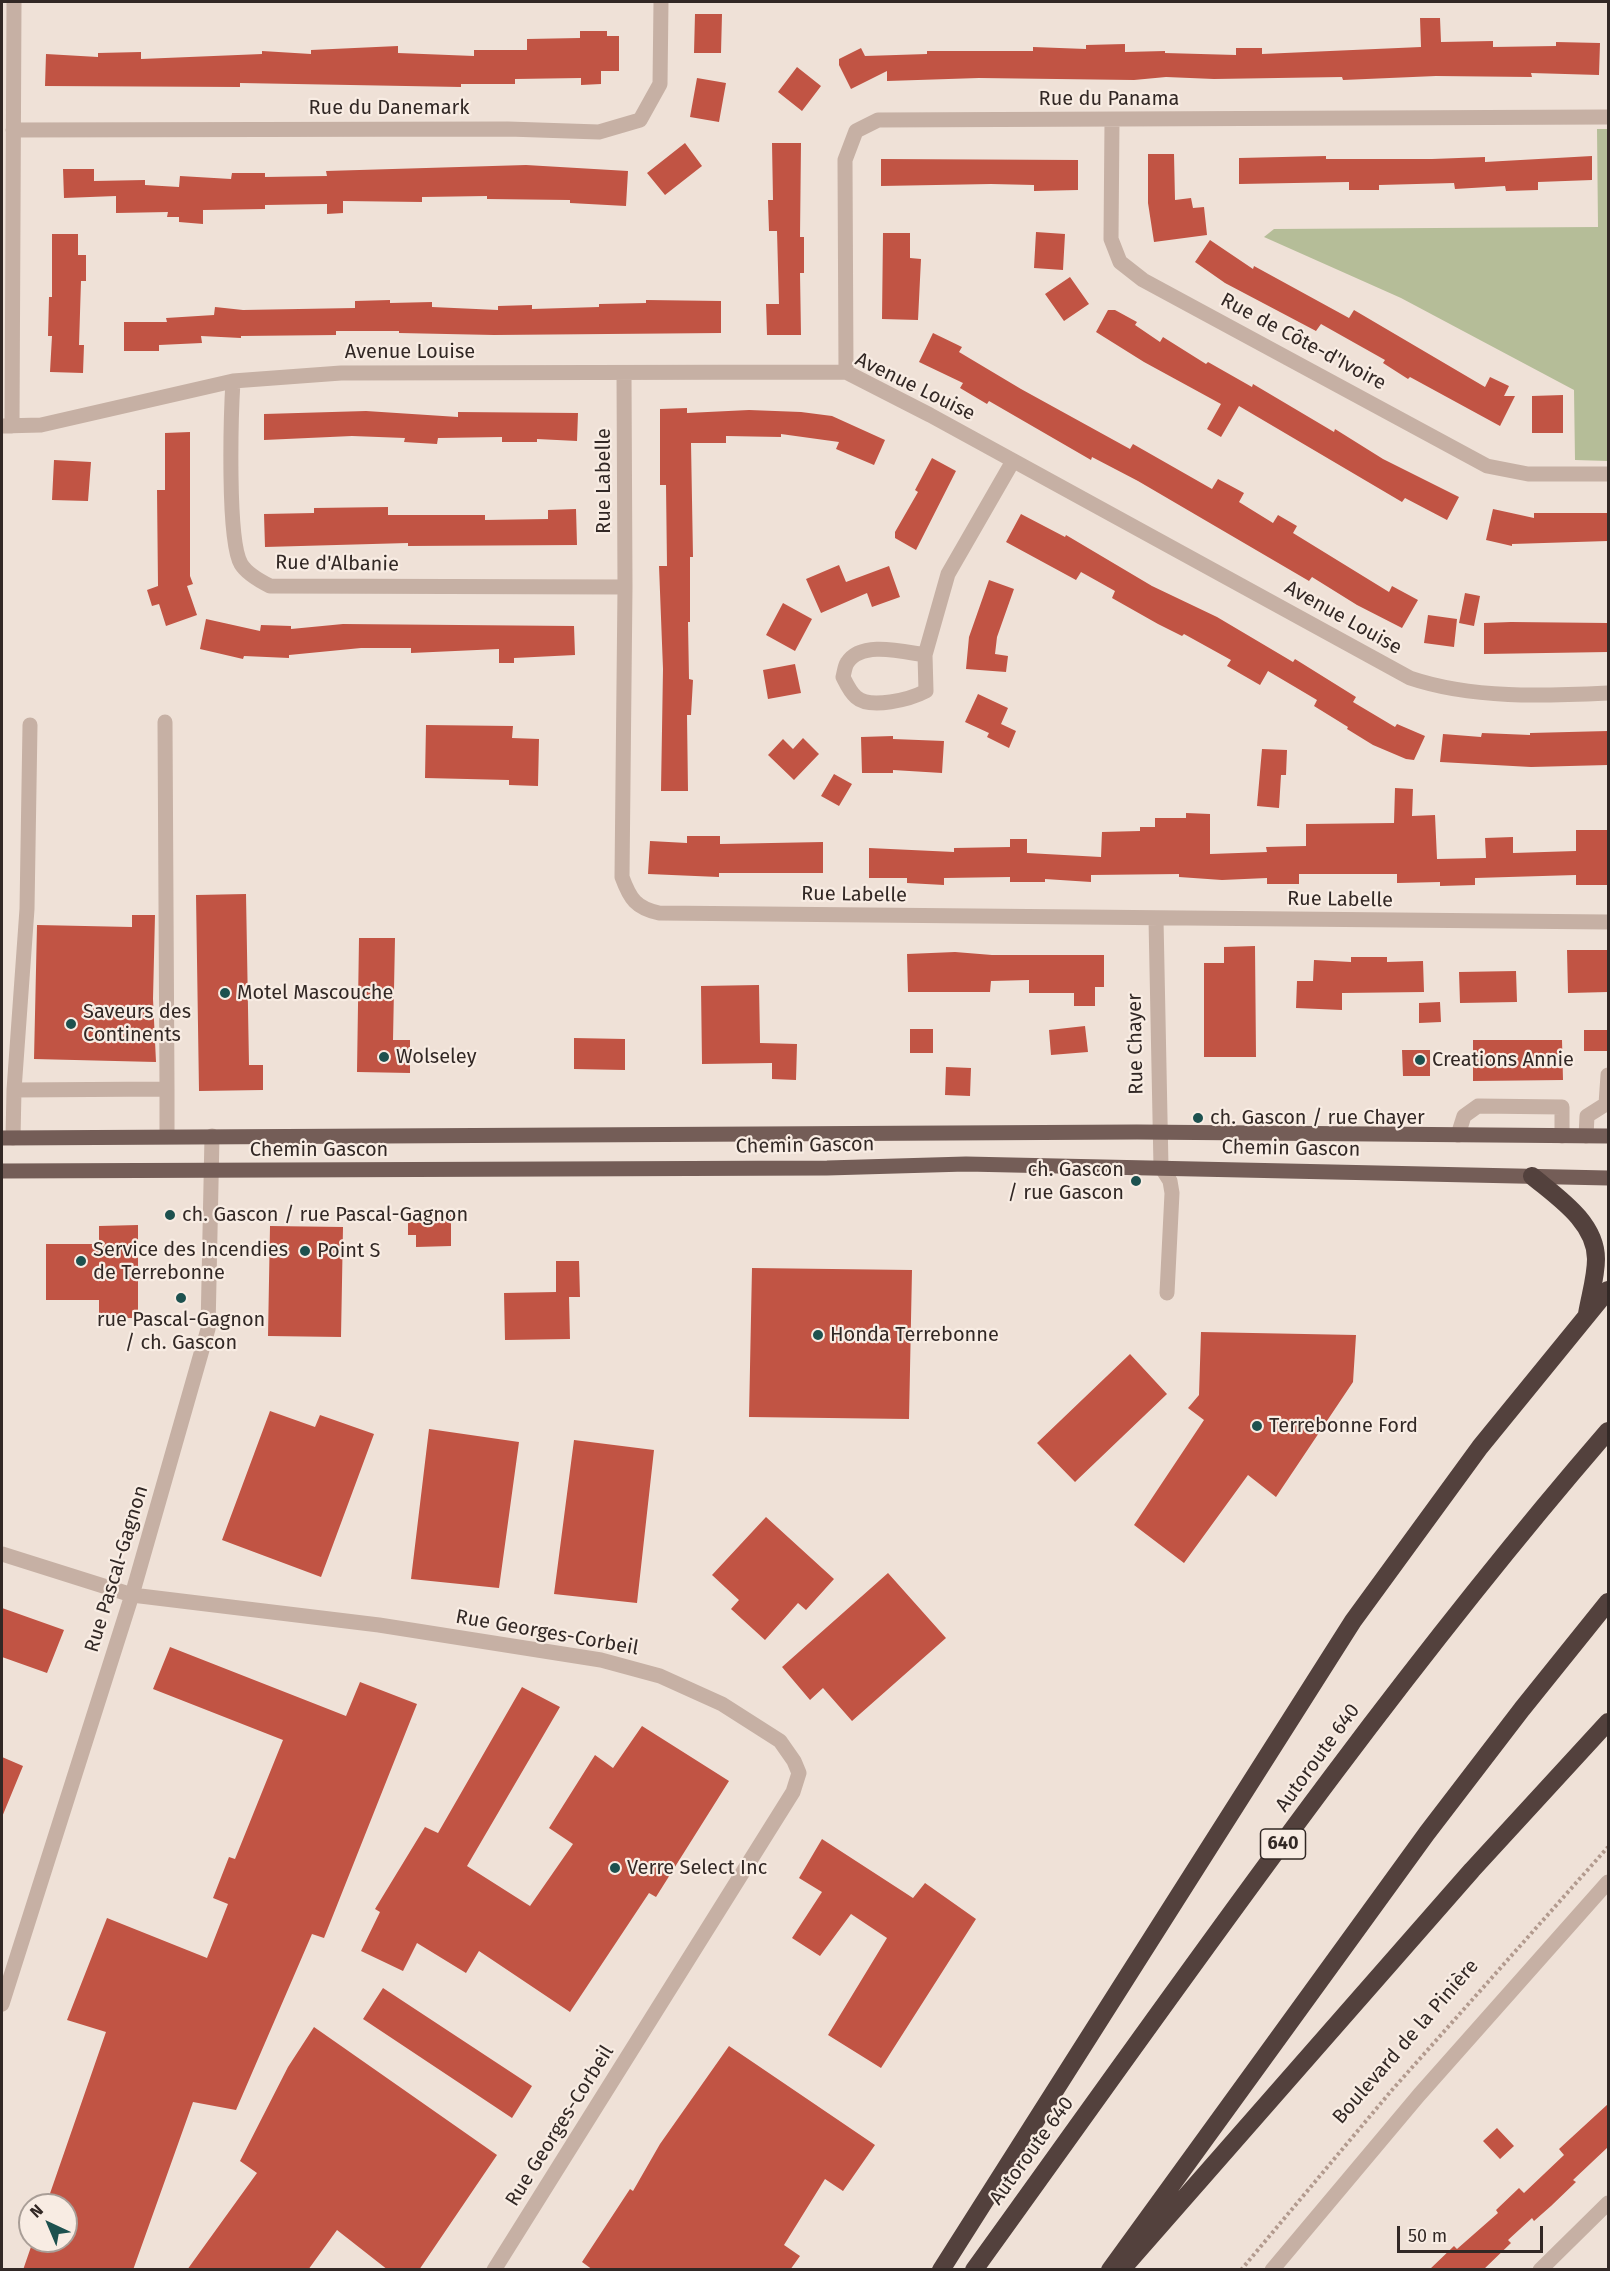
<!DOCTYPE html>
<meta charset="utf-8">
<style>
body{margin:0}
#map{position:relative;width:1610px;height:2271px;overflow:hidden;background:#efe1d7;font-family:"Fira Sans",sans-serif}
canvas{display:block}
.frame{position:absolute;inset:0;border:3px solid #322825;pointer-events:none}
.north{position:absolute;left:18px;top:2193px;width:60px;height:60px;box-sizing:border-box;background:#f8ece3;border:2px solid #a99e97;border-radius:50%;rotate:316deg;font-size:16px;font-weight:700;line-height:24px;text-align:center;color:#322825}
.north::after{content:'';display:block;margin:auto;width:21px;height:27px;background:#1d514f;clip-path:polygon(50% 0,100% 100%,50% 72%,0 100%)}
.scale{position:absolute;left:1397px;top:2226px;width:146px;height:27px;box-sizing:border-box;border:3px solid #322825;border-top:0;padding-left:8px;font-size:18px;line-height:21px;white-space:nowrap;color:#322825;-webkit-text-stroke:4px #f8ece3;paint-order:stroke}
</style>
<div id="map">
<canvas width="1610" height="2271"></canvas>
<div class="frame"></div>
<div class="north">N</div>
<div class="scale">50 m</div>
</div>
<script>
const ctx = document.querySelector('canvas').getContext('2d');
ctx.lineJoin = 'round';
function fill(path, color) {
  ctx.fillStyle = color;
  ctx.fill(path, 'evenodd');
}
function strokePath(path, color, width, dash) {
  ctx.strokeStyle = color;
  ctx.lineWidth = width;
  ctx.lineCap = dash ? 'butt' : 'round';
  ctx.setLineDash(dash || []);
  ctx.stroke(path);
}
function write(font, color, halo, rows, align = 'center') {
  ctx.font = font + ' "Fira Sans",sans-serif';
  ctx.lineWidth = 4.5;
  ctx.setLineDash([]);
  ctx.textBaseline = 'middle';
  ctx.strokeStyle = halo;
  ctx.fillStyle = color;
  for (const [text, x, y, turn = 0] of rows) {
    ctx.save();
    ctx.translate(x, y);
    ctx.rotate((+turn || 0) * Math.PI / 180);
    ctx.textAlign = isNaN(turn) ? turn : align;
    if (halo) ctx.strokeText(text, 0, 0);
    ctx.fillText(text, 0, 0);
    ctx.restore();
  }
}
const green = new Path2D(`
 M1597,129H1608V461L1575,460L1574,390L1401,298L1264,237L1274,229L1598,227Z`);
const building = new Path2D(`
 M695,14H722L721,53H694Z
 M1420,18H1440L1441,42L1493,41V47L1556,46V42L1600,43L1599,75L1531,73L1532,77L1436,76L1343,80L1342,77L1214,79L1166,77L1134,80L979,78L887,81V71L851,89L839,65V59L861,48L865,56L927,54V51H1033V47L1086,49V45L1125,44V52L1165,51V53L1236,55V48H1262V54L1421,47Z
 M580,31H607V36H619V71H601V84L581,85V78L515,79V84H461V87L240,83V87L45,86L46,54L98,57V53L141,52V59L262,54V51L311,54V50L398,46V53L474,56V50H527V39L580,38Z
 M797,67L821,86L802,111L778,92Z
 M697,78L726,83L719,122L690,117Z
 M685,143L702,166L665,195L647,173Z
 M772,143H801L800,237H804V273H800L801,335H767L766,304H779L777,231H769L768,200H773Z
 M1148,154H1174L1175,200L1191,198L1193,208L1204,207L1207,235L1154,242L1148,203Z
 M1326,156V159H1432L1485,157V162L1592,156V180L1538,182V190L1506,191L1505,186L1455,189L1454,183L1379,185V190H1349V182L1239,184V158Z
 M881,159L1078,160V190L1034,191V185L991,184L881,186Z
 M526,165L628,171L626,206L570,203V200L487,199V196L422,197V202L343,201V213L327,214V204L265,205V209L203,210V224L179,222V217H167L168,212L116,213V196L64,198L63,169H94V181L145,180V185L179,187L180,176L231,179L232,173H265V177L327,176L326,171Z
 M1036,232L1065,234L1063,270L1034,268Z
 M883,233H910V258L921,259L918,320L882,319Z
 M52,234H78V255H86V281H81L79,345H84L83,373L50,372L52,336H48L49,297H52Z
 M1210,240L1253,269L1254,266L1349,318L1354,310L1485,387L1490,377L1509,386L1504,396H1515L1500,426L1410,377L1408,379L1383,363L1385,360L1321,324L1316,331L1225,283L1195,262Z
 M1070,277L1089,304L1064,321L1045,294Z
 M390,300V303L432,302V307L498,310V306L532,305V309L599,307V304L646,303V300L721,301V333L494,335L399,333V331H336V335L241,336V338L201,336L202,343L159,345V351H124V322H167L166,318L214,315L215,307L243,310L355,308V301Z
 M1108,310H1115L1137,322L1135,325L1160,342L1163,337L1206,364L1208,362L1252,387L1253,384L1334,432L1335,429L1383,459L1459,497L1447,520L1405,498L1402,502L1239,406L1221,437L1207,429L1221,404L1144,362L1096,332Z
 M933,333L962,347L959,352L1021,389L1130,449L1133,444L1212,489L1218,479L1244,493L1239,502L1273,523L1278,515L1297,526L1293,533L1389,592L1392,586L1418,600L1402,628L1357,605L1312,577L1309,581L1138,481L1092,457L1091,460L989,401L987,404L960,388L963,383L919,362Z
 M1563,395V433H1532V396Z
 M687,408V413L749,410L801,412L832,416L885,440L874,465L836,449L839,442L781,434V437L726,436V443H691L693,557H690V622H688L689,679L693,680L691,715H687L688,791H661L663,669L659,566H667L666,485H660V409Z
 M366,411L458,417V412L578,413L577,441L537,439V442H502V437L438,438L437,444L404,442L405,438L352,436L264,440V414Z
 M190,432V576L193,584L187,586L197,615L166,626L159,604L152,606L147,590L158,586L157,490H165V433Z
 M932,458L956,471L916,550L895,538V532L918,492L915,490Z
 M54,460L91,462L88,501L52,500Z
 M388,507V515H485V520L548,519V510L576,509L577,545L408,546V543L265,547L264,514L314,513V508Z
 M1493,509L1534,518V513H1608V541L1512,544V546L1486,540Z
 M1021,514L1065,537L1066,535L1152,586L1217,617L1293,662L1295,659L1356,697L1353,702L1395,727L1397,724L1425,736L1414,760L1406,759L1373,745L1347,729L1348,727L1314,706L1317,700L1268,671L1260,685L1227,666L1231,660L1184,634L1182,636L1158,624L1112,598L1115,591L1081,572L1076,580L1006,542Z
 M839,565L846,582L889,566L900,597L872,607L867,593L821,613L806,579Z
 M989,580L1014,589L997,637L995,654L1008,656L1006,672L966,669L969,637Z
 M1465,593L1480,596L1474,626L1459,623Z
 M783,603L812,619L795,651L766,635Z
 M1428,615L1457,619L1454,647L1424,643Z
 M206,619L260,631L261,625L291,626V629L343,624L574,626L575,655L514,658V663H499V649L411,653V648H361L289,655V658L244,656L243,659L200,649Z
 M1511,622L1608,623V652L1484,654V623Z
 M795,664L801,693L768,699L763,670Z
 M978,694L1008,708L1001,724L1016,731L1009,748L987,737L989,733L965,722Z
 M426,725L513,726L512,738L539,739L538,786L509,785V780L425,778Z
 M1608,731V765L1531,767L1440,762L1443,734L1481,737L1482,733L1530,735V733Z
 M893,736V739L944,741L942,773L893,770V773H862L861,737Z
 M803,738L819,754L794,780L768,755L783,739L793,749Z
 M1262,749L1287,750L1286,775H1281L1279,808L1257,806Z
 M834,774L852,784L839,806L821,796Z
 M1395,788L1413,789L1412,816L1435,815L1437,859L1486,858L1485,838L1513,837V853L1576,851V830H1608V885H1576V875L1475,878V885L1440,886V882L1397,883V874H1299V884H1267V878L1222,880L1179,877V874L1091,875V882L1045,879V882H1010V877L944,878V885L907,883V878H869V848L954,852V848L1010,847V839H1027V853L1101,857L1102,832L1140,831V827H1155V818H1186V813L1210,814V854L1267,852L1266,847L1306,846V824L1394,823Z
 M687,836H720V844L823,842V873H719V877L648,874L650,841L687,843Z
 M246,894L249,1065H263V1090L199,1091L196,895Z
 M132,915H155L153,999L156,1062L34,1059L37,925L132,927Z
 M359,938H395L393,1040H410V1073L357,1072Z
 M1255,946L1256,1057H1204V963H1224V947Z
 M1567,950H1608V992L1568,993Z
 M955,952L992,955H1104V987H1095V1006H1074V993H1029V980L991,981L990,992H908L907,954Z
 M1351,957H1387V962L1423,961L1424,992L1342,993V1010L1296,1008L1297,981H1313L1314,960L1351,962Z
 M1516,971L1517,1002L1460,1003L1459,972Z
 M759,985L760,1043L797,1044L796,1080L772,1079V1063L702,1064L701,986Z
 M1440,1002L1441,1022L1419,1023V1003Z
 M1085,1026L1088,1052L1051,1055L1049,1030Z
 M910,1029H933V1053H910Z
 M1584,1030H1608V1051H1584Z
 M574,1038L625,1039V1070L574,1069Z
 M1473,1040H1562L1563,1080L1473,1081Z
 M1402,1050H1430V1076H1403Z
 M946,1067L971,1068L970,1096L945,1095Z
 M451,1215V1246L416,1247V1235H408V1216Z
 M138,1225V1318H99V1300H46V1244H99V1226Z
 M270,1226L343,1227L341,1337L268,1336Z
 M556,1261H579L580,1297H569L570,1339L505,1340L504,1293L556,1292Z
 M752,1268L912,1270L909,1419L749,1417Z
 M1201,1332L1356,1335L1353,1382L1276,1497L1248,1475L1184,1563L1134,1525L1204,1420L1188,1408L1199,1395Z
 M1130,1354L1167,1394L1075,1482L1037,1443Z
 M270,1411L315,1427L320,1415L374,1434L321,1577L222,1540Z
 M429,1429L519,1442L499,1588L411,1579Z
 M574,1440L654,1450L637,1603L554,1594Z
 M766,1517L834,1579L806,1610L798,1603L765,1640L731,1609L739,1600L712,1575Z
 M888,1573L946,1638L852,1721L823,1688L810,1700L782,1667Z
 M2,1608L64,1630L47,1673L2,1657Z
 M170,1647L346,1716L360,1682L417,1704L324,1938L312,1934L236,2110L193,2102L133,2270H23L33,2241H66V2205H46L106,2032L67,2020L107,1918L207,1958L228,1904L213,1898L229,1857L235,1859L283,1740L153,1689Z
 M522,1687L560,1707L467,1866L530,1906L573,1844L549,1828L595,1755L613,1768L642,1726L729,1781L656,1897L649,1893L570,2012L479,1951L466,1973L417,1943L403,1971L361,1951L380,1912L375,1909L425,1827L438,1833Z
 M2,1757L23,1766L2,1817Z
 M822,1839L913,1898L925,1883L976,1919L881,2068L828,2035L887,1938L851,1914L820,1956L792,1938L822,1892L799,1878Z
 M383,1988L532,2086L512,2118L363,2019Z
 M314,2027L497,2155L419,2270H388L337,2230L308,2270H187L257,2173L240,2161L288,2067Z
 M729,2046L875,2145L843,2191L825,2179L784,2245L800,2256L790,2270H593L582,2262L630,2189L633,2191L660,2144Z
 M1608,2104V2147L1573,2180L1576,2182L1551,2206L1534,2221L1532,2218L1508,2240L1511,2243L1483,2270H1429L1454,2246L1457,2249L1498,2213L1496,2210L1519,2188L1524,2193L1564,2155L1559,2149Z
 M1497,2128L1514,2146L1500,2159L1483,2141Z`);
const path = new Path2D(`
 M1241,2270L1392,2090L1608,1847`);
const minor = new Path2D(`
 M1112,121L1111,239L1120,262L1143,280L1487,466L1528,474H1608
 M13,130L508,129L599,132L640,120L660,84L661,2
 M846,372L845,160L856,131L878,120L1608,117
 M624,374L625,587L622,877C630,899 636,908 659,913L1608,922
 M233,381C231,414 227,540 241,564C247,574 260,581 270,586L625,587
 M2,426L41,425L233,381L341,373L846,372L930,415L1410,678C1472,699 1544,696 1608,693
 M12,426L14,2
 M925,655C904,652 861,640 847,663C845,666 844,673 843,677C846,683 850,692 856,697C870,710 911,699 926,691L925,655L948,574L1013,461
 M165,722L167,1089
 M1156,919L1161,1167L1170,1181L1172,1193L1167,1293
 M14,1090L27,909L30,725
 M1458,1135L1464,1116L1478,1106L1562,1107V1136
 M1586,1136L1587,1116L1606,1104L1608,1075
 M13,1138L14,1090L167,1089V1136
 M2,1554L132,1595L379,1625L601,1660L660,1676L722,1704L780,1741L794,1761L799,1773L793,1792L494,2270
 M2,2004L132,1595L208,1329L212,1136
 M1272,2270L1419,2095L1608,1882
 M1540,2270L1608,2203`);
const major = new Path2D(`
 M2,1138L1137,1132L1608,1136
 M2,1171L827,1168L966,1164L1608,1178`);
const highway = new Path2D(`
 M1532,1176C1557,1197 1596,1222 1596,1259C1596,1277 1590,1296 1587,1314
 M1123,2268L1472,1870L1608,1722
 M941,2270L1353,1621L1480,1447L1608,1290
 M974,2270C1179,1986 1379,1696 1608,1431
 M1110,2270L1427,1833L1522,1709L1608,1602`);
const markers = [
 [225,993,6,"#1d514f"],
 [71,1024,6,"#1d514f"],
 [384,1057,6,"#1d514f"],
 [1420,1060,6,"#1d514f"],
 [1198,1118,6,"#1d514f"],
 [1136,1181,6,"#1d514f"],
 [170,1215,6,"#1d514f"],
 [305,1251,6,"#1d514f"],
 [81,1261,6,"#1d514f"],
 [181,1298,6,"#1d514f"],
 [818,1335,6,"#1d514f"],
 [1257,1426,6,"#1d514f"],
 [615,1868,6,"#1d514f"]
];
const shields = [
 [1283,1844,45]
];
const shieldNames = [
 ["640",1283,1844]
];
const streetNames = [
 ["Rue du Panama",1109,99],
 ["Rue du Danemark",389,108],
 ["Rue de Côte-d'Ivoire",1303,342,28],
 ["Avenue Louise",410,352],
 ["Avenue Louise",915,387,26],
 ["Rue Labelle",604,481,-90],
 ["Rue d'Albanie",337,564,1],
 ["Avenue Louise",1343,618,29],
 ["Rue Labelle",854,895,1],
 ["Rue Labelle",1340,900,1],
 ["Rue Chayer",1136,1044,-91],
 ["Chemin Gascon",805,1146,-1],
 ["Chemin Gascon",1291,1149,1],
 ["Chemin Gascon",319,1150],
 ["Rue Pascal-Gagnon",117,1569,-73],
 ["Rue Georges-Corbeil",547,1633,10],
 ["Autoroute 640",1318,1758,-54],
 ["Boulevard de la Pinière",1406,2042,-49],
 ["Rue Georges-Corbeil",560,2126,-58],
 ["Autoroute 640",1032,2151,-54]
];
const poiNames = [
 ["Motel Mascouche",237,993],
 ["Saveurs des",83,1012],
 ["Continents",83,1035],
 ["Wolseley",396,1057],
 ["Creations Annie",1432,1060],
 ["ch. Gascon / rue Chayer",1210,1118],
 ["ch. Gascon",1124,1170,"right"],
 ["/ rue Gascon",1124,1193,"right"],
 ["ch. Gascon / rue Pascal-Gagnon",182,1215],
 ["Service des Incendies",93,1250],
 ["de Terrebonne",93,1273],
 ["Point S",317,1251],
 ["rue Pascal-Gagnon",181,1320,"center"],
 ["/ ch. Gascon",181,1343,"center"],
 ["Honda Terrebonne",830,1335],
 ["Terrebonne Ford",1269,1426],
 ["Verre Select Inc",627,1868]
];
fill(green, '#b5bd98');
fill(building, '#c15444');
strokePath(path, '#b29a8e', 4, [3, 3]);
strokePath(minor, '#c6b0a4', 15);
strokePath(major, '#745d57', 15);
strokePath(highway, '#53413d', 18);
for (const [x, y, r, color] of markers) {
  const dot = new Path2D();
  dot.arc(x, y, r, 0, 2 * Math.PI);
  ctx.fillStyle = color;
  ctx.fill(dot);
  strokePath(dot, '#f8ece3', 2);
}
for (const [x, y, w] of shields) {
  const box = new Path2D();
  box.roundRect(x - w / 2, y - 15, w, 30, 4.5);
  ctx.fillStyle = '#f8ece3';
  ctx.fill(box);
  strokePath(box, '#322825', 1.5);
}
write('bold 18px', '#322825', null, shieldNames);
write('20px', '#322825', '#f8ece3', streetNames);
write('20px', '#322825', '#f8ece3', poiNames, 'left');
</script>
